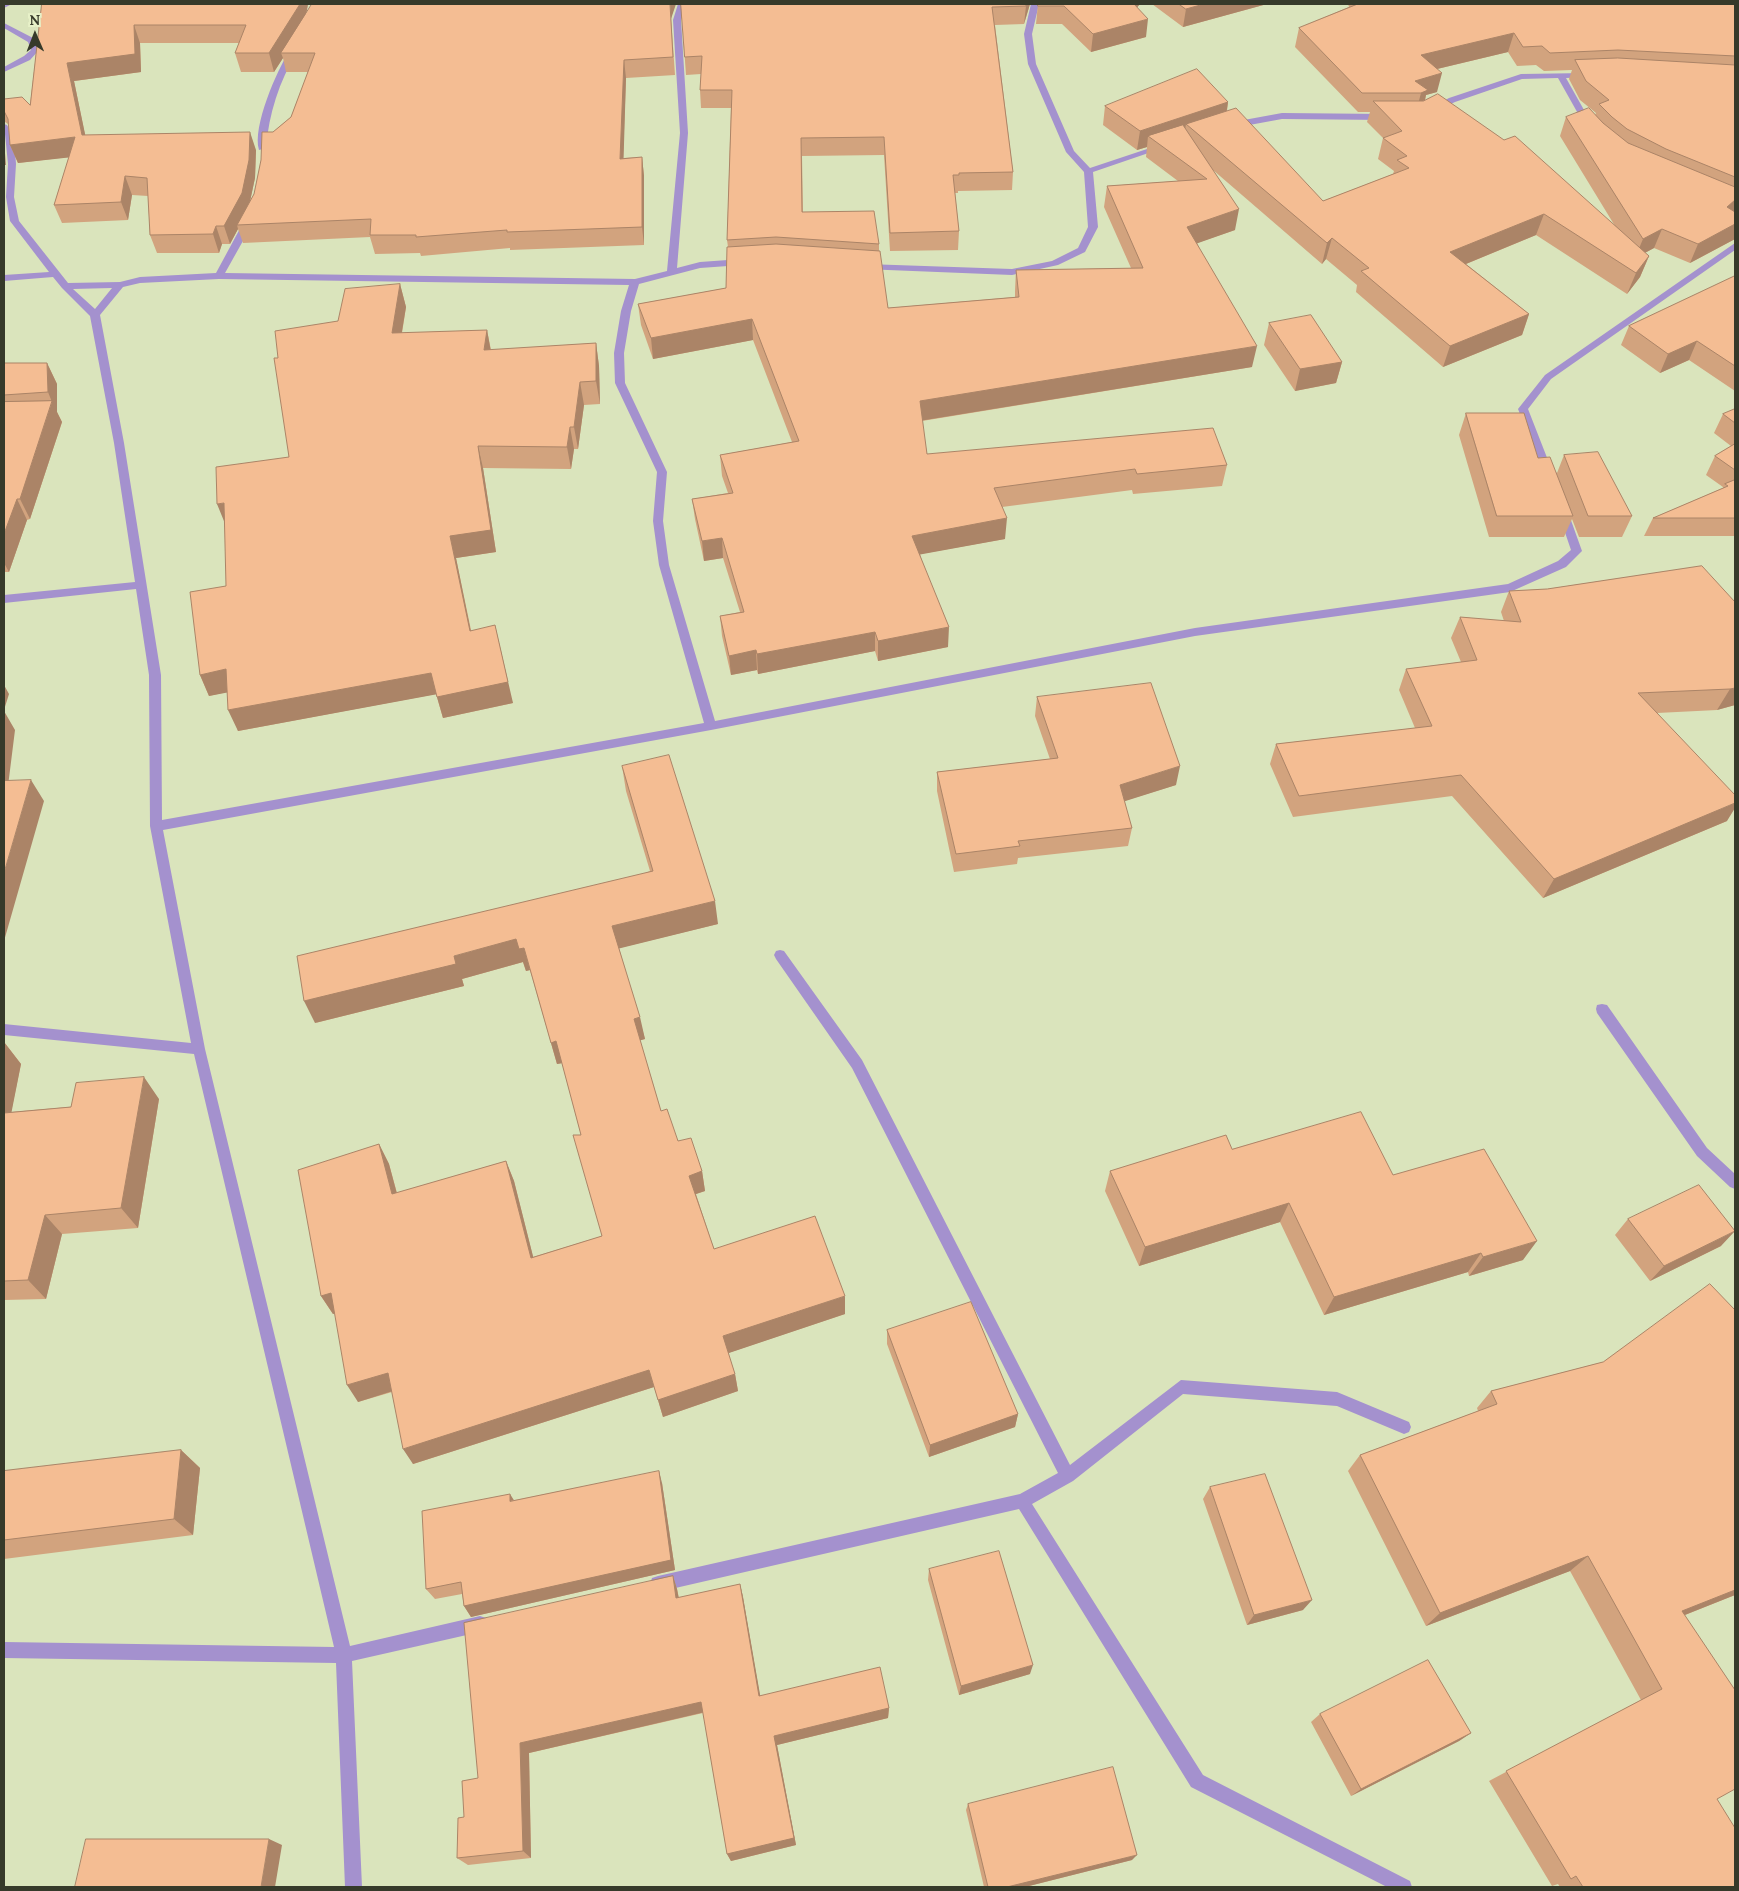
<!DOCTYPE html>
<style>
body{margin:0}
#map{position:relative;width:1739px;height:1891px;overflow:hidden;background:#dae4bc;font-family:Lora,serif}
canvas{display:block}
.frame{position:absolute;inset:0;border:5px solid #363a2a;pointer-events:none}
.north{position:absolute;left:10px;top:10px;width:50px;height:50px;-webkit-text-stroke:4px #e7f1c8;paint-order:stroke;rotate:359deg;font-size:14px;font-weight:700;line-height:20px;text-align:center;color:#363a2a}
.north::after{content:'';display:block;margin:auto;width:18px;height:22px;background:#363a2a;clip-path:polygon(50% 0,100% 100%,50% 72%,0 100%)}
</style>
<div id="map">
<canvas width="1739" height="1891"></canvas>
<div class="frame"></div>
<div class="north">N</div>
</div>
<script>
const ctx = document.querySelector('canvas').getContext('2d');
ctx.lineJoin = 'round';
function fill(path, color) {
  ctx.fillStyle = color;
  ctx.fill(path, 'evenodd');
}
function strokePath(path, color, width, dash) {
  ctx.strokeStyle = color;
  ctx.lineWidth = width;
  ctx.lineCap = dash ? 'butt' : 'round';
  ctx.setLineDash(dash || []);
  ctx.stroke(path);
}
const minor = new Path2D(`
 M4,4H12L4,8Z
 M678,4H686L681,20L688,133L677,268L700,262L742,259L747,262L742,265L700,268L639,284L631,311L624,353L625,383L667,472L663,521L669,565L715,721L1195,628L1508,584L1558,561L1571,550L1558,512L1563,508L1568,512L1582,551L1566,567L1510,592L1195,636L711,730L163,830L205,1049L350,1646L480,1616L486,1618L488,1624L486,1630L480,1632L352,1661L362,1887H345L336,1663L4,1658V1642L334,1647L194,1054L4,1035V1024L191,1043L150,826L149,675L136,589L4,603V595L135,582L114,443L90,316L62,288L53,277L4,281V275L49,272L10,221L6,197L8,164L4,124L7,125L14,138L16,164L14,197L19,221L68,283L120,282L140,277L216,273L243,223L248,220L253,223L225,273L635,279L667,271L680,133L673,20ZM219,279L629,285L621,311L614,353L615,383L657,472L653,521L659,565L704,723L162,820L161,675L124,443L100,315L123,287L140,283ZM112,288L95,309L73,289Z
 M1031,4H1039L1032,34L1036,64L1074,151L1090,168L1159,145L1166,147L1093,172L1098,227L1085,252L1058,265L1012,275L863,269L861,267L866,264L1012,269L1052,261L1078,248L1088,227L1084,172L1066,152L1028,64L1024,34Z
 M4,23L35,39L39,50L30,60L4,72V67L24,56L31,50L28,42L4,28Z
 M290,50L297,52C279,82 269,113 266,148L259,150C252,127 277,70 290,50Z
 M1587,73H1590V77L1566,78L1593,126L1589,129L1585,126L1558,78L1522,79L1455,102L1436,111L1429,109L1449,98L1521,74Z
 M1282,113L1385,114L1389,117L1385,120L1282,119L1233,128L1229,125L1233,122Z
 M1735,243V250L1551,379L1528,409L1553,473L1552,475H1544L1518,409L1545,375Z
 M780,950L784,951L862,1060L1070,1465L1181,1380L1337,1392L1409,1422L1411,1427L1409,1432L1404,1434L1337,1406L1183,1394L1073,1481L1032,1504L1203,1775L1410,1881L1412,1887H1387L1191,1787L1019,1509L658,1592L652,1590L650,1584L652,1578L658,1576L1020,1494L1058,1473L852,1068L776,959L774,955L776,951Z
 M1602,1004L1607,1005L1707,1148L1735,1174V1189L1730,1187L1697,1156L1597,1013L1596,1009L1597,1005Z`);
const wall = new Path2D(`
 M42,4H308L306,14L671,19L675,75L626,78L623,158L642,157L644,176V245L510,250V248L421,256L420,253L375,254L370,237L243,243L238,229L230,244H222L219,253H157L150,235L148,196L132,195L128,220L62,223L54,205L69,157L18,163L10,145L8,124L5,122L4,123V99L30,105ZM140,43H239L235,53L241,72H274L283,58L286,72H308L291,117L273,132L254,194L250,201L255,178L256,150L85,135L74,81L141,72Z
 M681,4H1030L1024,24L995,25L1013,172L1012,190L958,191V193H955L959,231L958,250L890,251L884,155L802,156L803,212L879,244V251L888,308L1015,297V291L1016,270L1131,268L1104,207L1107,186L1178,181L1146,157L1147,147L1137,150L1103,125L1105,106L1228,102L1227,111L1323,201L1393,174L1394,171L1378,159L1383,138L1367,122L1370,112H1358L1295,47L1299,28L1349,7L1348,4H1735V211L1734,212H1735V239L1690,263L1654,248L1645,253L1649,256L1640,277L1627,294L1536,235L1466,264L1529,314L1522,335L1443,367L1356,292L1357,285L1326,259L1322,264L1213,170L1235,230L1197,243L1252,367L922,421L927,454L1227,465L1222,486L1133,494L1132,490L1002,507L1005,539L920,554L948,647L878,661L875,651L758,674L757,670L731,675L722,636L720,616L740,612L723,558L704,561L695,519L692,499L728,493L722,476L720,455L792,442L753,340L653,359L641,325L638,304L726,288L728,247L727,240L731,108H701L700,90L701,74L686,75ZM1508,52L1517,66L1536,65L1544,71L1572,70L1569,79L1580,100L1596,113L1595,115L1566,117L1560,136L1615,226L1425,100L1426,95L1437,92V69Z
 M1038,4H1140L1137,7L1146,37L1091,52L1062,24H1036Z
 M1152,4H1267L1183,27Z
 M1735,276V391L1689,360L1660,373L1621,345L1629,326Z
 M400,284L406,307L402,333L487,330L491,350L596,343L599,366L600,404L584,405L578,449H574L571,469L483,468L496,552L456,558L471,630L513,703L443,718L436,694L238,731L227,692L209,696L200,675L226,586L289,457L278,358Z
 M1269,323L1342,362L1336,383L1295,391L1264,345Z
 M4,363H47L57,384V412L62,422L30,519L27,520L9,572H4Z
 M1735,409V536H1644L1653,518L1723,488V487L1706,475L1715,456L1731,446L1714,433L1723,414Z
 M1466,413L1538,458L1557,473L1564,455L1632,516L1622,537H1579L1572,519L1564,537H1489L1459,435Z
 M1702,566L1735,705L1717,710L1657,713L1727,821L1543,898L1452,796L1293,817L1270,764L1276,744L1415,728L1399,690L1406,669L1461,662L1451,638L1460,617L1504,621L1501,612L1509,591L1547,589Z
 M1037,697L1176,785L1124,801L1132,828L1128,846L1018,858L1017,864L954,872L937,791V772L1050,759L1035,716Z
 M622,766L718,924L619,948L645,1039L640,1040L661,1111L678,1141L702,1171L705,1191L696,1194L714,1249L845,1314L728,1353L735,1374L738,1391L663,1417L654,1387L413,1464L392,1392L358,1402L335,1313L333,1314L321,1296L379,1144L389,1164L397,1193L506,1161L514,1181L533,1257L602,1236L581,1135L562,1063L557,1064L530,970L526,971L523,962L462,979L464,986L315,1023L650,871L626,791Z
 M4,1042L21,1064L11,1112L159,1099L138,1228L62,1234L46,1299L4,1300Z
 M1232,1149L1393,1175L1523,1260L1469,1276L1468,1272L1324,1315L1280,1222L1139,1266L1105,1191L1110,1171Z
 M1628,1219L1721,1246L1650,1281L1615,1235Z
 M1735,1310V1595L1685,1615L1717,1799L1735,1887H1560L1558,1884L1552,1886L1489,1781L1641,1700L1570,1571L1426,1626L1348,1471L1360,1455L1478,1411L1477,1408L1491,1391L1603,1362Z
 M887,1330L1018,1414L1015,1427L929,1457L887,1344Z
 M181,1450L200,1468L193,1535L4,1559V1471Z
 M662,1483L675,1570L471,1617L464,1606L462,1594L435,1599L426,1589L514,1501Z
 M1210,1487L1303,1610L1247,1625L1203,1499Z
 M929,1569L1030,1674L959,1695L928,1580Z
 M673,1576L677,1589L679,1598L740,1584L743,1597L760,1696L889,1708L888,1718L777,1745L796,1845L731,1861L727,1854L703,1713L529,1753L531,1858L468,1865L457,1858L478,1778Z
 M1320,1714L1471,1733L1459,1741L1351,1796L1311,1722Z
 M968,1804L1132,1860L1025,1887H984L966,1810Z`);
const shadedWall = new Path2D(`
 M300,4H308L305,21L281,53L283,58L274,72L269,53Z
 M670,4H676L671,19L675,75Z
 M1026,4H1030L1024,24L1026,6Z
 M1129,4H1140L1128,18Z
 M1204,4H1267L1183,27L1186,9Z
 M1148,19L1146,37L1091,52L1093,34Z
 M134,25L140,43L141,72L74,81L89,153L82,135L67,63Z
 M1514,33L1508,52L1416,74L1421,55Z
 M624,60L626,78L623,177L620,159Z
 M1442,73L1437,92L1426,95L1423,109L1416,112L1421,93L1415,81Z
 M1228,102L1225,122L1186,124L1184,135L1148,136L1147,147L1137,150L1140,131Z
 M250,132L256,150L255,178L248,211L237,225L238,229L230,244L224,226Z
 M75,137L82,156L18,163L10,145Z
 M4,141L6,165H4Z
 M642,157L644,176V245L642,227Z
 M125,176L132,195L128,220L121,202Z
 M1735,200V211L1718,226L1727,207Z
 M1239,209L1235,230L1184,248L1187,227Z
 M1544,214L1536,235L1444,273L1450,252Z
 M1735,224V239L1690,263L1698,244Z
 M216,226L222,244L219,253L213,234Z
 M1662,229L1654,248L1635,258L1643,239Z
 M1332,238L1326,259L1322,264L1327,243Z
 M1649,256L1640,277L1627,294L1636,273Z
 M400,284L406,307L398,355L392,333Z
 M1529,314L1522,335L1443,367L1450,346Z
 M752,319L753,340L653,359L651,338Z
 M487,330L491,352L484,350Z
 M1697,341L1689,360L1660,373L1668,354Z
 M596,343L599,366L600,404L596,381Z
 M1257,346L1252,367L919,421L920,401Z
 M1342,362L1336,383L1295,391L1300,369Z
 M47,363L57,384V412L62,422L30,519L20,499L52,402L48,392Z
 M580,382L584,405L578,449L574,427Z
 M570,427L574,449L571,469L567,447Z
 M478,446L483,468L496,552L456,558L475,652L470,631L450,536Z
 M17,499L27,520L9,572L4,563V534Z
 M224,503L226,526L217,504Z
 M1007,518L1005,539L912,556V536Z
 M722,538L723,558L704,561L702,541Z
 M495,625L513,703L443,718L437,697Z
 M949,627L948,647L878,661V641Z
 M875,632V651L758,674L757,654Z
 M756,650L757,670L731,675L729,656Z
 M226,669L235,691L209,696L200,675Z
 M431,673L438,694L238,731L228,710Z
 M4,685L9,694L4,710Z
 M1735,688V705L1717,710L1730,689Z
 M4,711L15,730L6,802L4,799Z
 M1180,766L1176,785L1116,804L1120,785Z
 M31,780L44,801L4,941V873Z
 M1735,803V808L1727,821L1543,898L1554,879Z
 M715,901L718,924L617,949L612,926Z
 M516,939L524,948L530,970L526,971L523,962L462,979L464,986L315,1023L304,1001L454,956Z
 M640,1017L645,1039L638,1041L634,1019Z
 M556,1041L563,1063L557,1064L551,1043Z
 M4,1042L21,1064L7,1135L4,1132Z
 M144,1077L159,1099L138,1228L121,1208Z
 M379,1144L389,1164L402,1213L392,1194Z
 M506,1161L514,1181L538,1276L531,1258Z
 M702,1171L705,1191L693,1195L689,1176Z
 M1289,1203L1280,1222L1139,1266L1145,1247Z
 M45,1215L62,1234L46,1299L28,1280Z
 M1735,1231L1721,1246L1650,1281L1664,1266Z
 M1537,1241L1523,1260L1469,1276L1483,1257Z
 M1481,1253L1468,1272L1324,1315L1334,1297Z
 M331,1293L343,1311L333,1314L321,1296Z
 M845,1296V1314L726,1354L723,1336Z
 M649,1370L654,1387L413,1464L403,1449Z
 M388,1373L399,1389L358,1402L347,1385Z
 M735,1374L738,1391L663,1417L658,1400Z
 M1018,1414L1015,1427L929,1457L930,1445Z
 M181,1450L200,1468L193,1535L174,1519Z
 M659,1471L662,1483L675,1570L471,1617L464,1606Z
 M510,1494L517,1505L510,1501Z
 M1588,1556L1570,1571L1426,1626L1440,1613Z
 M673,1576L677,1589L681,1611L676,1598Z
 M740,1584L743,1597L762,1706L759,1696Z
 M1735,1590V1595L1662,1624L1682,1611Z
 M1312,1600L1303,1610L1247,1625L1254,1615Z
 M1033,1665L1030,1674L959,1695L961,1686Z
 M701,1702L705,1712L529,1753L531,1858L523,1851L520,1743Z
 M889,1708L888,1718L777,1745L796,1845L731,1861L727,1854L774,1736Z
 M1471,1733L1459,1741L1351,1796L1361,1789Z
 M269,1839L282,1845L275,1887H261Z
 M1137,1855L1132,1860L1025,1887H1007Z`);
const building = new Path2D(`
 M42,4H300L269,53H235L246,25H134L135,54L67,63L82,135L250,132L249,160L242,193L224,226H216L213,234L150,235L147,178L125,176L121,202L54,205L75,137L10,145L8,119L4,111V99L22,97L30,105Z
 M312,4H670L673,57L624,60L620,159L642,157V227L507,232V230L416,237V235H370L371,219L237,225L254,194L261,160L262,132H273L291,117L315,53H281Z
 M681,4H1026V6L992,7L1013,172L959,173V175H953L959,231L890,233L884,137L801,138L802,212L874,211L879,244L776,237L727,240L732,90H700L702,56L685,57Z
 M1038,4H1134L1148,19L1093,34L1064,6H1038Z
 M1179,4H1204L1186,9Z
 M1358,4H1735V56L1618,50L1550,53L1542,46L1523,47L1514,33L1421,55L1442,73L1415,81L1428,90L1421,93H1362L1299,28Z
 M1618,58L1735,65V177L1666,149L1627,129L1612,117L1599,104L1609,100L1586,81L1575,60Z
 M1197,69L1228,102L1140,131L1105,106Z
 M1438,94L1504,140L1515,136L1649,256L1636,273L1544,214L1450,252L1529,314L1450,346L1361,271L1369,268L1332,238L1327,243L1186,124L1236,108L1323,201L1409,168L1397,160L1407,156L1383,138L1402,131L1373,101H1423Z
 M1589,108L1603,123L1628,143L1735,187V200L1727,207L1735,212V224L1698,244L1662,229L1643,239L1566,117Z
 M1183,125L1239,209L1187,227L1257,346L920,401L927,454L1213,428L1227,465L1137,474L1135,469L994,488L1007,518L912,536L949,627L878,641L875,632L757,654L756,650L729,656L720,616L744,612L722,538L702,541L692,499L733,493L720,455L799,441L752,319L651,338L638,304L726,288L727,247L776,244L880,251L888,308L1019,297L1016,270L1143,268L1107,186L1207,179L1148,136Z
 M1735,276V366L1697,341L1668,354L1629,326Z
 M400,284L392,333L487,330L484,350L596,343V381L580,382L574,427H570L567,447L478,446L491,530L450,536L470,631L495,625L508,682L437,697L431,673L228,710L226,669L200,675L190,592L226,586L224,503L217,504L216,467L289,457L274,358H278L275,331L338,321L345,289Z
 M1311,315L1342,362L1300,369L1269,323Z
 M4,363H47L48,392L4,395Z
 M52,401L20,499H17L4,534V402Z
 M1735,409V423L1723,414Z
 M1466,413H1524L1538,458L1550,457L1573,516H1497Z
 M1735,444V470L1715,456Z
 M1598,452L1632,516H1588L1564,455Z
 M1735,480V518H1653L1728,486L1725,484Z
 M1702,566L1735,602V688L1730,689L1638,693L1735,795V803L1554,879L1461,775L1299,796L1276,744L1432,726L1406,669L1477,660L1460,617L1521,622L1509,591L1547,589Z
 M1151,683L1180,766L1120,785L1132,828L1018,841L1020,846L956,854L937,772L1058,758L1037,697Z
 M669,755L715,901L612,926L640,1017L634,1019L661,1111L667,1109L678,1141L691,1138L702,1171L689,1176L714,1249L815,1216L845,1296L723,1336L735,1374L658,1400L649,1370L403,1449L388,1373L347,1385L331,1293L321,1296L298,1170L379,1144L392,1194L506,1161L531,1258L602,1236L573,1135H581L556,1041L551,1043L524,948L519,949L516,939L454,956L456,964L304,1001L297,956L653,871L622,766Z
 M31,780L4,873V781Z
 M144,1077L121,1208L45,1215L28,1280L4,1281V1113L71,1107L76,1083Z
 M1361,1112L1393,1175L1484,1149L1537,1241L1483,1257L1481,1253L1334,1297L1289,1203L1145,1247L1110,1171L1226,1135L1232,1149Z
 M1699,1185L1735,1231L1664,1266L1628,1219Z
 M1710,1284L1735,1310V1590L1682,1611L1735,1690V1789L1717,1799L1735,1828V1887H1583L1576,1876L1571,1879L1506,1771L1662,1689L1588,1556L1440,1613L1360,1455L1497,1404L1491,1391L1603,1362Z
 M971,1302L1018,1414L930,1445L887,1330Z
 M181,1450L174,1519L4,1540V1471Z
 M659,1471L671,1560L464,1606L461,1582L426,1589L422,1511L510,1494V1501Z
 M1265,1474L1312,1600L1254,1615L1210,1487Z
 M999,1551L1033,1665L961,1686L929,1569Z
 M673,1576L676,1598L740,1584L759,1696L880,1667L889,1708L774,1736L794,1838L727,1854L701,1702L520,1743L523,1851L457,1858L458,1818L464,1817L462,1781L478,1778L464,1623Z
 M1428,1660L1471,1733L1361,1789L1320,1714Z
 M1113,1767L1137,1855L1007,1887H988L968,1804Z
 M86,1839H269L261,1887H75Z`);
fill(minor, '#a491ce');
fill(wall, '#d2a37e');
fill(shadedWall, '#ab8467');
fill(building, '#f4bd93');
strokePath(building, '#ab8467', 1);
</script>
